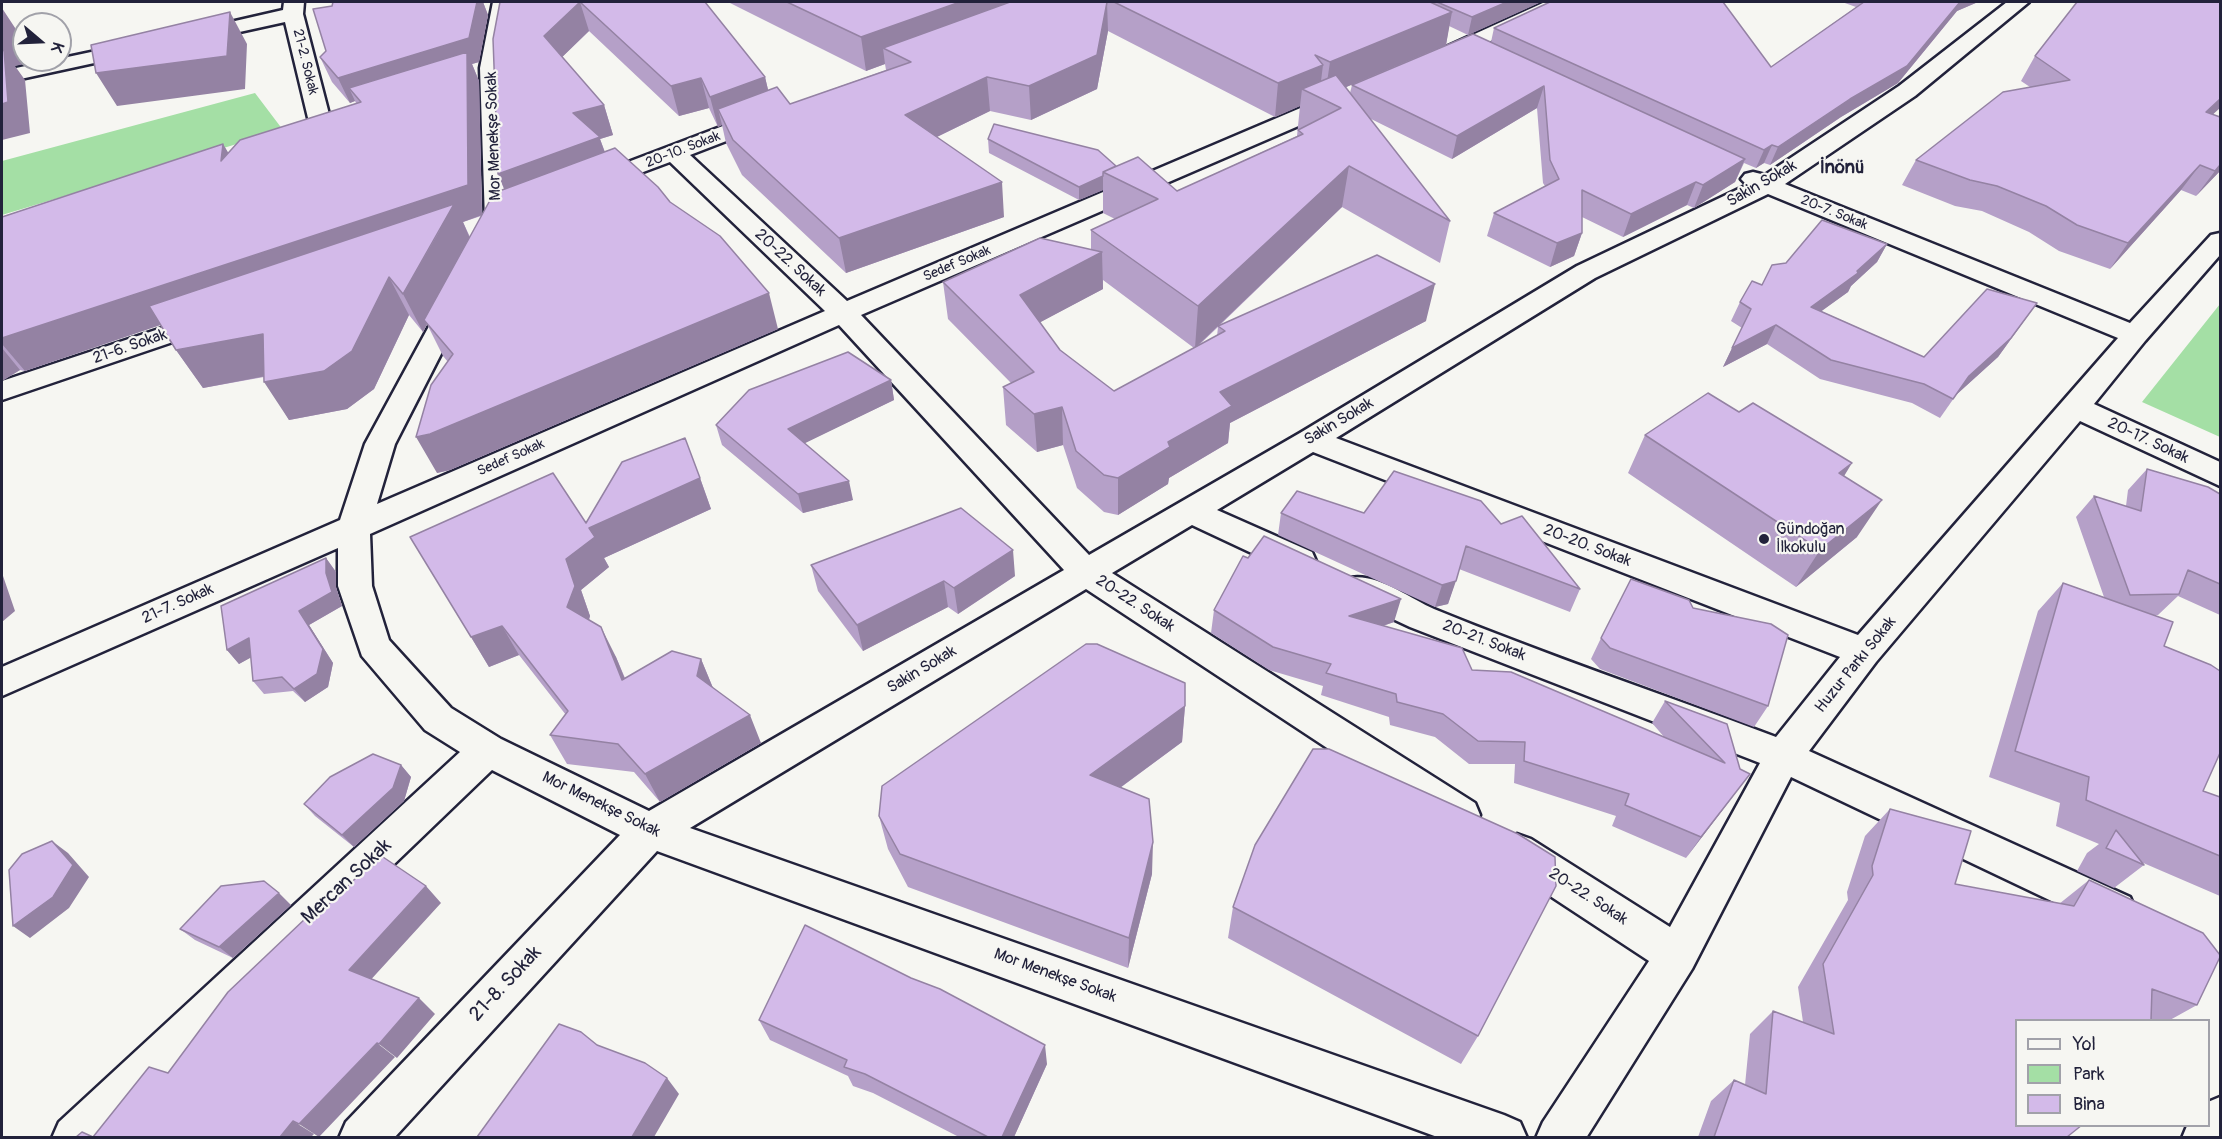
<!DOCTYPE html>
<meta charset="utf-8">
<style>
body{margin:0}
#map{position:relative;width:2222px;height:1139px;overflow:hidden;background:#f6f6f2;font-family:Pangolin,sans-serif}
canvas{display:block}
.frame{position:absolute;inset:0;border:3px solid #22223b;pointer-events:none}
.legend{position:absolute;left:2015px;top:1019px;width:195px;height:108px;box-sizing:border-box;background:#f6f6f2;border:2px solid #a1a1a9;margin:0;padding:8px 10px;list-style:none;font-size:18px;color:#22223b}
.legend li{display:flex;align-items:center;gap:12px;height:30px}
.legend b{width:30px;border:2px solid #a1a1a9}
.north{position:absolute;left:12px;top:12px;width:60px;height:60px;box-sizing:border-box;background:#f6f6f2;border:2px solid #a1a1a9;border-radius:50%;rotate:109deg;font-size:16px;font-weight:700;line-height:24px;text-align:center;color:#22223b}
.north::after{content:'';display:block;margin:auto;width:21px;height:27px;background:#22223b;clip-path:polygon(50% 0,100% 100%,50% 72%,0 100%)}
</style>
<div id="map">
<canvas width="2222" height="1139"></canvas>
<div class="frame"></div>
<ul class="legend">
<li><b style="height:8px;background:#f6f6f2"></b>Yol</li>
<li><b style="height:16px;background:#a4dfa5"></b>Park</li>
<li><b style="height:16px;background:#d3bae9"></b>Bina</li>
</ul>
<div class="north">K</div>
</div>
<script>
const ctx = document.querySelector('canvas').getContext('2d');
ctx.lineJoin = 'round';
function fill(path, color) {
  ctx.fillStyle = color;
  ctx.fill(path, 'evenodd');
}
function strokePath(path, color, width, dash) {
  ctx.strokeStyle = color;
  ctx.lineWidth = width;
  ctx.lineCap = dash ? 'butt' : 'round';
  ctx.setLineDash(dash || []);
  ctx.stroke(path);
}
function write(font, color, halo, rows, align = 'center') {
  ctx.font = font + ' Pangolin,sans-serif';
  ctx.lineWidth = 4.5;
  ctx.setLineDash([]);
  ctx.textBaseline = 'middle';
  ctx.strokeStyle = halo;
  ctx.fillStyle = color;
  for (const [text, x, y, turn = 0] of rows) {
    ctx.save();
    ctx.translate(x, y);
    ctx.rotate((+turn || 0) * Math.PI / 180);
    ctx.textAlign = isNaN(turn) ? turn : align;
    if (halo) ctx.strokeText(text, 0, 0);
    ctx.fillText(text, 0, 0);
    ctx.restore();
  }
}
const green = new Path2D(`
 M255,93L283,130L2,215V161Z
 M2220,304V437L2142,402Z`);
const minor = new Path2D(`
 M284,2H304L303,14L331,122L328,127H312L309,122L285,22L194,42L187,40L184,36L187,32L283,10Z
 M493,2H513L502,68L509,221L499,239L490,242L481,239L477,234L485,221L480,68Z
 M1545,2H1570L1567,6L1449,60H1435L1431,56L1435,52Z
 M2007,2H2029L1915,96L1785,184L2130,323L2211,235L2220,233V255L2145,341L2094,404L2220,462V486L2080,421L1876,662L1809,751L2130,897L2136,911L2130,925L2116,930L2102,925L1791,777L1692,969L1586,1138H1536L1543,1122L1649,961L1503,865L1497,852L1503,839L1517,834L1531,839L1670,927L1760,763L1410,627L1346,597L1341,588L1346,579C1373,570 1409,598 1434,609C1546,655 1662,694 1776,737L1840,657L1313,452L1217,510L1312,552L1316,561L1312,570L1300,573L1288,570L1192,525L1112,573L1475,803L1480,815L1475,827L1461,832L1447,827L1086,589L690,828L1504,1115L1520,1122L1527,1138H1440L657,851L394,1138H339L346,1122L620,835L492,770L109,1138H52L59,1122L460,752L425,730L362,656L338,586V548L2,696V667L340,520L365,444L446,295L455,293L464,295L468,301L395,444L377,504L825,311L670,162L595,190L586,188L583,183L586,178L757,113H773L776,118L773,123L690,155L847,301L1331,95H1347L1350,100L1347,105L861,315L1089,555L1300,433L1577,266L1747,185L1741,179L1745,174L1753,172L1765,175L1899,86ZM1768,194L2118,338L1858,635L1336,438L1595,278ZM839,325L1064,570L649,811L501,739L451,708L389,640L372,586L370,534Z
 M138,42L145,44L148,48L145,52L2,83V71Z
 M210,312L220,314L224,320L220,326L2,400V381Z
 M2220,1097V1138H2182L2187,1126H2208V1102Z`);
const wall = new Path2D(`
 M333,2H483L488,15L479,62L472,64L479,81L482,215L504,189L498,174L500,2H705L765,77L768,90L790,104L886,70L885,64L866,71L728,2H1541L1468,35L1449,26L1446,45L1346,87L1350,93L1352,85L1491,42L1494,28L1771,67L1856,7L1842,2H1978L1957,11L1898,83L1841,117L1770,165L1764,163L1756,168L1744,163L1735,182L1694,208L1687,205L1623,237L1582,217V233L1574,256L1550,267L1487,236L1494,213L1545,186L1543,183L1537,108L1452,159L1369,118L1450,221L1440,263L1342,207L1220,325L1426,321L1230,423L1228,443L1169,478L1168,484L1118,515L1104,512L1077,488L1063,445L1037,452L1006,425L1003,387L1011,383L948,319L943,282L1091,250V230L1115,219L1103,213V190L1079,200L989,153L988,139L1116,166L1177,191L1297,136L1300,106L1275,117L1108,31L1097,89L1031,120L990,111L937,137L1004,217L846,273L742,175L726,143L722,125L718,127L709,108L679,116L589,31L562,57L604,105L613,135L600,139L605,152L670,202L778,329L450,470L437,473L448,362L443,356L427,324L423,332L409,315L374,389L347,409L289,420L264,377L203,388L176,350L160,325L25,371L20,370L2,381V217L223,144L228,153L356,103L355,101L350,103L332,82L320,57L326,51ZM481,216L470,237L463,222ZM1103,280L1194,348L1114,391L1060,350L1040,322L1103,289ZM1218,327L1217,336L1198,346Z
 M2035,56L2213,114L2220,171L2196,196L2181,190L2110,269L2059,251L2029,232L1982,211L1955,206L1902,185L1916,160L2030,87L2021,81Z
 M1887,244L1877,262L1851,286L1848,292L1821,311L1924,357L2037,303L1998,357L1956,395L1940,418L1912,403L1820,379L1767,344L1723,367L1742,328L1731,321L1740,302L1762,285L1786,263Z
 M891,380L894,400L804,443L853,500L803,513L722,445L716,425Z
 M1739,412L1844,476L1857,537L1796,587L1628,473L1645,435Z
 M2147,469L2220,494V615L2178,596L2158,615H2153L2164,646L2203,791L2220,797V896L2141,862L2144,865L2114,888L2077,871L2087,853L2099,844L2056,826L2060,803L1989,777L2038,611L2063,583L2104,597L2076,517L2094,496L2126,506L2128,490Z
 M700,478L711,509L604,558L609,567L581,590L590,616L589,620L616,657L625,678L701,659L713,688L761,743L660,802L634,772L567,764L550,735L566,715L519,655L489,667L471,637L586,523Z
 M1281,513H1364L1501,524L1580,589L1570,612L1459,569L1448,604L1435,607L1278,535Z
 M326,558L336,572V587L342,606L309,625L333,663L328,687L305,702L293,691L264,694L253,681L251,657L239,664L227,650Z
 M1248,558L1394,622L1383,626L1472,670L1665,738L1652,723L1665,701L1727,724L1734,795L1686,858L1612,826L1616,816L1514,783L1515,764H1469L1435,737L1390,725L1389,717L1321,695L1323,686L1269,670L1211,633L1214,610Z
 M811,565L1015,576L958,614L948,607L863,651L818,591Z
 M1693,608L1768,706L1754,727L1600,669L1591,659L1601,638Z
 M1185,706L1182,742L1120,788L1152,874L1128,968L908,887L888,849L879,816Z
 M401,765L411,777L404,801L354,847L315,816L304,804Z
 M1890,809L1955,884L2059,904L2089,880L2197,1005L2170,1020H2016L2067,1137H1698L1711,1101L1734,1080L1745,1085L1750,1034L1773,1011L1803,1022L1798,987L1848,900L1847,892L1865,836Z
 M291,905L233,958L195,940L180,929Z
 M1233,907L1478,1036L1461,1064L1228,938Z
 M759,1020L1047,1064L1014,1137H959L873,1093L853,1086L848,1076L770,1040Z`);
const shadedWall = new Path2D(`
 M477,2H483L488,15L479,62L472,64L479,81L482,215L463,222L471,241L424,320L427,324L423,332L403,294L440,230L25,371L2,344V338L468,185L349,88L355,101L350,103L338,78Z
 M580,2L589,31L554,65L544,36Z
 M960,2H1050L883,48L885,64L866,71L861,37Z
 M1107,2L1108,31L1097,89L1031,120L1029,86Z
 M1507,2H1541L1468,35L1472,17Z
 M1960,2H1978L1957,11L1898,83L1841,117L1770,165L1778,147Z
 M2,8L21,37L24,64L15,66L25,80L30,133L2,140Z
 M230,12L247,44L245,89L117,106L96,73Z
 M1452,12L1446,45L1325,96L1330,62Z
 M1323,65L1319,97L1302,89L1300,106L1275,117L1278,83Z
 M765,77L772,106L718,109L722,125L718,127L710,97Z
 M987,77L990,111L910,150L905,115Z
 M701,78L709,108L679,116L671,86Z
 M1544,86L1537,108L1452,159L1457,136Z
 M2220,99V108L2188,137L2206,112Z
 M604,105L613,135L600,139L610,167L511,205L498,174L573,113Z
 M223,144L241,174L221,161Z
 M1772,145L1764,163L1756,168L1764,150Z
 M1745,159L1735,182L1694,208L1703,185Z
 M2200,165L2181,190L2110,269L2128,243Z
 M2220,165V171L2196,196L2215,171Z
 M1349,166L1342,207L1195,348L1198,306Z
 M1103,176V190L1079,200V187Z
 M1002,182L1004,217L846,273L839,238Z
 M1696,182L1687,205L1623,237L1631,214Z
 M1582,233L1574,256L1550,267L1557,243Z
 M1887,244L1877,262L1851,286L1848,292L1801,326L1811,307L1857,271Z
 M1102,252L1103,289L1022,332L1020,295Z
 M389,277L409,315L374,389L347,409L289,420L264,382Z
 M1435,284L1426,321L1230,423L1228,443L1169,478L1168,484L1118,515V478L1168,442L1220,392Z
 M769,293L778,329L450,470L437,473L416,437Z
 M2037,303L1998,357L1956,395L1940,418L1969,376Z
 M1776,325L1767,344L1723,367L1732,348Z
 M263,334L287,372L203,388L176,350Z
 M2,348L20,370L2,381Z
 M891,380L894,400L793,449L788,429Z
 M1062,407L1063,445L1037,452L1034,414Z
 M1852,463L1829,501L1839,473Z
 M700,478L711,509L604,558L609,567L581,590L590,616L583,637L567,607L566,559L589,528Z
 M849,481L853,500L803,513L798,494Z
 M1882,500L1857,537L1796,587L1820,550Z
 M1013,550L1015,576L958,614L954,588Z
 M326,558L336,572V587L342,606L309,625L333,663L328,687L305,702L294,689L299,611L326,573Z
 M2,573L15,611L2,622Z
 M944,581L948,607L863,651L857,625Z
 M1456,581L1448,604L1435,607L1442,585Z
 M1401,599L1394,622L1344,639L1349,616Z
 M502,626L519,655L489,667L471,637Z
 M601,627L616,657L637,709L622,680Z
 M249,638L261,652L239,664L227,650Z
 M701,659L713,688L697,676Z
 M1185,706L1182,742L1091,809L1090,775Z
 M750,715L761,743L660,802L645,774Z
 M401,765L411,777L404,801L354,847L342,835Z
 M1750,774L1686,858L1701,837Z
 M52,841L68,853L89,877L69,908L30,938L13,926Z
 M1153,842L1152,874L1128,968L1129,938Z
 M426,886L441,903L366,985L349,970Z
 M279,893L291,905L233,958L219,947Z
 M419,998L435,1014L397,1058L379,1044Z
 M377,1043L395,1057L319,1137L299,1124Z
 M1045,1045L1047,1064L1014,1137H1002Z
 M667,1078L679,1094L654,1137H632Z
 M293,1121L314,1134L311,1137H280Z`);
const building = new Path2D(`
 M333,2H477L469,38L338,78L320,57L326,51L313,9L332,6Z
 M500,2H705L765,77L710,97L701,78L671,86L580,2L544,36L604,105L573,113L600,137L498,174L493,39Z
 M787,2H960L861,37Z
 M1010,2H1107L1097,55L1029,86L987,77L905,115L1002,182L839,238L733,140L718,109L777,87L790,104L911,62L883,48Z
 M1114,2H1430L1452,12L1330,62L1315,55L1323,65L1278,83Z
 M1437,2H1507L1472,17Z
 M1550,2H1723L1771,67L1864,2H1960L1907,66L1850,99L1778,147L1772,145L1764,150L1494,28Z
 M2077,2H2220V99L2206,112L2220,117V165L2215,171L2200,165L2128,243L2077,225L2046,206L1997,186L1970,180L1916,160L2003,92L2070,80L2035,56Z
 M230,12L227,56L96,73L91,45Z
 M2,14L3,34H2Z
 M1473,34L1745,159L1703,185L1696,182L1631,214L1582,190V233L1557,243L1494,213L1559,179L1550,160L1544,86L1457,136L1352,85Z
 M4,50L8,102L2,104V51Z
 M467,52L468,185L2,338V217L223,144L221,161L240,140L361,102L349,88Z
 M1336,75L1450,221L1349,166L1198,306L1091,230L1158,199L1103,172L1138,157L1177,191L1303,134L1298,130L1341,108L1302,89Z
 M994,124L1098,150L1116,166L1103,172V176L1079,187L988,139Z
 M615,148L658,187L670,202L720,236L769,293L430,434L416,437L431,385L453,354L424,320L494,193Z
 M454,204L403,294L389,277L352,351L324,371L264,382L263,334L176,350L149,306Z
 M1822,220L1887,244L1857,271L1858,273L1811,307L1924,357L1987,289L2037,303L2011,338L1969,376L1953,399L1924,384L1831,360L1776,325L1732,348L1751,309L1740,302L1752,281L1762,285L1772,265L1786,263Z
 M1040,238L1102,252L1020,295L1060,350L1114,391L1225,331L1218,326L1377,255L1435,284L1220,392L1232,406L1168,442L1170,447L1118,478L1104,475L1076,451L1062,407L1034,414L1003,387L1034,372L943,282Z
 M848,352L891,380L788,429L849,481L798,494L716,425L749,390Z
 M1708,393L1739,412L1753,403L1852,463L1839,473L1882,500L1820,550L1645,435Z
 M685,438L700,478L589,528L595,537L566,559L575,586L567,607L601,627L622,680L672,651L701,659L697,676L750,715L645,774L618,744L550,735L568,711L502,626L471,637L410,537L553,473L586,523L622,462Z
 M2147,469L2208,487L2220,494V584L2188,570L2179,594L2130,595L2094,496L2141,511Z
 M1394,471L1481,501L1501,524L1522,516L1580,589L1466,546L1456,581L1442,585L1281,513L1297,491L1364,513Z
 M961,508L1013,550L954,588L944,581L857,625L811,565Z
 M1264,536L1401,599L1349,616L1462,648L1472,670L1511,672L1725,763L1665,701L1727,724L1740,769L1750,774L1701,837L1625,805L1629,794L1524,761L1525,742L1478,741L1443,714L1397,702L1396,694L1326,673L1331,664L1273,647L1214,610L1243,556L1248,558Z
 M326,558V573L332,592L299,611L323,649L317,674L294,689L282,677L253,681L249,638L227,650L221,606Z
 M1631,579L1689,600L1693,608L1771,624L1788,635L1768,706L1610,648L1601,638Z
 M2063,583L2173,622L2164,646L2211,665L2220,671V753L2203,791L2220,797V856L2086,800L2089,777L2015,751Z
 M1086,644H1097L1185,683V706L1090,775L1149,799L1153,842L1129,938L900,854L879,816L882,786Z
 M1313,749H1329L1518,834L1555,857L1556,886L1478,1036L1233,907L1255,845Z
 M373,754L401,765L393,788L342,835L304,804L330,777Z
 M1890,809L1971,831L1955,884L2074,906L2089,880L2203,933L2220,955V957L2197,1005L2152,989L2151,1020H2016V1125H2082L2067,1137H1714L1734,1080L1766,1094L1773,1011L1834,1034L1823,964L1873,875L1872,866Z
 M2116,830L2144,865L2106,848Z
 M52,841L73,865L53,897L13,926L9,870L22,854Z
 M380,855L426,886L349,970L419,998L379,1044L377,1043L299,1124L293,1121L280,1137H76L82,1132L93,1137L149,1067L168,1073L228,992L307,917L311,921Z
 M264,881L279,893L219,947L180,929L221,886Z
 M805,925L911,978L940,989L1045,1045L1002,1137H988L865,1074L844,1067L847,1060L759,1020Z
 M559,1024L581,1032L597,1045L645,1063L667,1078L632,1137H477Z`);
const markers = [
 [1764,539,6,"#22223b"]
];
const farStreetnames = [
 ["21-2. Sokak",305,62,76],
 ["20-10. Sokak",683,150,-21],
 ["20-7. Sokak",1834,213,22],
 ["Sedef Sokak",957,264,-23],
 ["Sedef Sokak",511,458,-24]
];
const streetNames = [
 ["Mor Menekşe Sokak",494,136,-92],
 ["Sakin Sokak",1762,184,-30],
 ["20-22. Sokak",790,263,43],
 ["21-6. Sokak",130,347,-19],
 ["Sakin Sokak",1339,422,-31],
 ["20-17. Sokak",2148,441,25],
 ["20-20. Sokak",1587,546,21],
 ["21-7. Sokak",178,604,-24],
 ["20-22. Sokak",1135,604,33],
 ["20-21. Sokak",1484,641,21],
 ["Huzur Parkı Sokak",1856,665,-51],
 ["Sakin Sokak",922,670,-31],
 ["Mor Menekşe Sokak",601,805,26],
 ["20-22. Sokak",1588,897,33],
 ["Mor Menekşe Sokak",1055,976,20]
];
const poiNames = [
 ["Gündoğan",1776,530],
 ["İlkokulu",1776,548]
];
const farDistrictnames = [
 ["İnönü",1842,168]
];
const nearStreetnames = [
 ["Mercan Sokak",347,882,-43],
 ["21-8. Sokak",506,984,-47]
];
fill(green, '#a4dfa5');
strokePath(minor, '#22223b', 5);
fill(minor, '#f6f6f2');
fill(wall, '#b5a0c8');
fill(shadedWall, '#9482a3');
fill(building, '#d3bae9');
strokePath(building, '#9482a3', 1.5);
for (const [x, y, r, color] of markers) {
  const dot = new Path2D();
  dot.arc(x, y, r, 0, 2 * Math.PI);
  ctx.fillStyle = color;
  ctx.fill(dot);
  strokePath(dot, '#f6f6f2', 2);
}
write('14px', '#22223b', '#f6f6f2', farStreetnames);
write('16px', '#22223b', '#f6f6f2', streetNames);
write('16px', '#22223b', '#f6f6f2', poiNames, 'left');
write('bold 18px', '#22223b', '#f6f6f2', farDistrictnames);
write('20px', '#22223b', '#f6f6f2', nearStreetnames);
</script>
